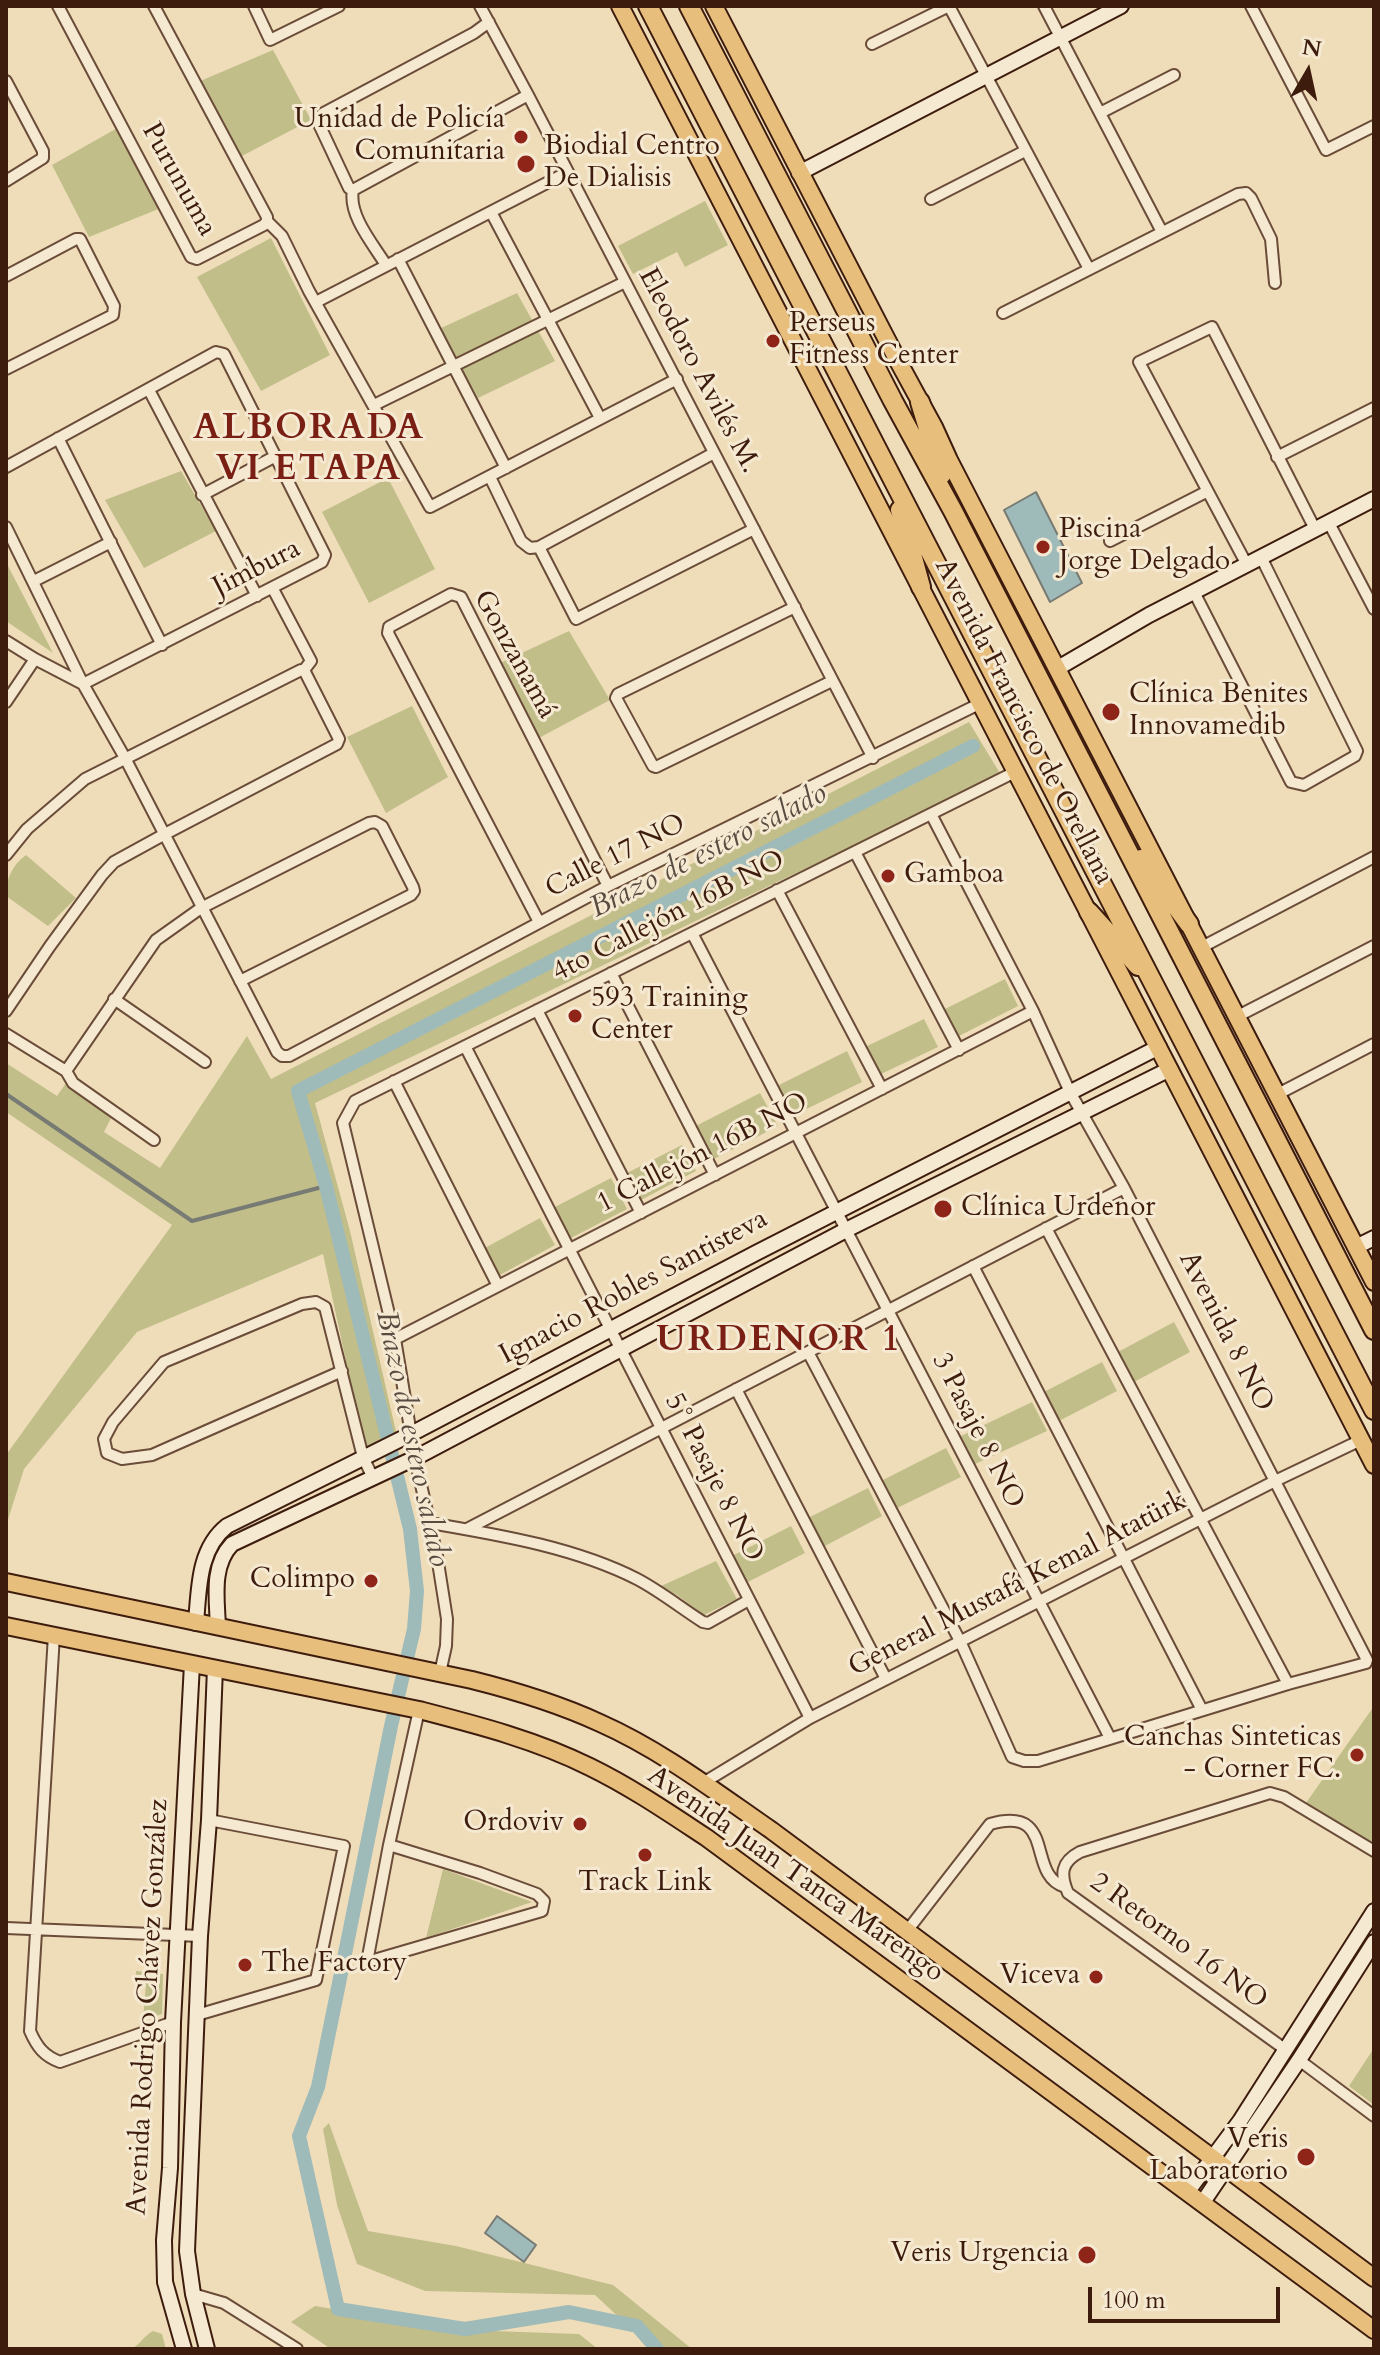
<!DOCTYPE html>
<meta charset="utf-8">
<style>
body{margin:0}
#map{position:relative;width:1380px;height:2355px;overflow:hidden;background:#efddba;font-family:Cardo,serif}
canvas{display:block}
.frame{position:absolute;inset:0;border:8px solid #3d1c0d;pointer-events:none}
.north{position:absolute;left:1268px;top:32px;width:80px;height:80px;-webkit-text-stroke:6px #f5e9d2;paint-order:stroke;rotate:9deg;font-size:22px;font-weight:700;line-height:32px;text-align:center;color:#3d1c0d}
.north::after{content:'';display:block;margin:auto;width:28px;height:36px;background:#3d1c0d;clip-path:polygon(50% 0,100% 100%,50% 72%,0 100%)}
.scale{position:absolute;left:1088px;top:2287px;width:192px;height:36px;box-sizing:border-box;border:4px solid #3d1c0d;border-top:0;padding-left:10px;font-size:24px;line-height:28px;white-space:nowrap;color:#3d1c0d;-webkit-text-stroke:6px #f5e9d2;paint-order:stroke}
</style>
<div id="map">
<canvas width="1380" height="2355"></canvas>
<div class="frame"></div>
<div class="north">N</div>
<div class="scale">100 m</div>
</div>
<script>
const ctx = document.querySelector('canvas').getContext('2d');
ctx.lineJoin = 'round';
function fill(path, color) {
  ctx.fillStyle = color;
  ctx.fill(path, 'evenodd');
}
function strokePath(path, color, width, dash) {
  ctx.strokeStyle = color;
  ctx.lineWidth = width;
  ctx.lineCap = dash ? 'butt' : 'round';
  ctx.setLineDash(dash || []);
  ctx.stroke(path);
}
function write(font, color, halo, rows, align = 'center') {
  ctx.font = font + ' Cardo,serif';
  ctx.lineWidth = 6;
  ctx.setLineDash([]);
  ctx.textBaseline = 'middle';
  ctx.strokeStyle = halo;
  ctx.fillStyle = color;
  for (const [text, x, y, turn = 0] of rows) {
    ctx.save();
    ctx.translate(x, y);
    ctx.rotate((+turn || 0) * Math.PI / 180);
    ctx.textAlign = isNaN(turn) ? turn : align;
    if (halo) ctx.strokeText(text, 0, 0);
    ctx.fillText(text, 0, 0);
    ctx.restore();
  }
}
const green = new Path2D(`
 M273,50L311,120L238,158L198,82Z
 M119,127L161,208L89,237L52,165Z
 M705,201L728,245L685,267L677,252L633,274L618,246Z
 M271,238L330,355L261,391L197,277Z
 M517,293L555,361L478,398L439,329Z
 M181,471L216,531L144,568L105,500Z
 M388,478L435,569L369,603L322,512Z
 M6,562L53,653L6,621Z
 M569,631L610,700L537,739L498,664Z
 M412,706L448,777L386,813L347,737Z
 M969,722L1001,775L315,1103L350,1231L397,1436L365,1450L323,1254L137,1332L24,1469L6,1526V1455L172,1225L6,1112V1063L57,1096L66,1083L113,1114L104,1132L160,1168L247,1036L271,1079Z
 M26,855L76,898L48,926L6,896C6,879 12,865 26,855Z
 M1005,979L1018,1006L957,1037L943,1010Z
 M924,1019L938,1047L879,1075L865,1047Z
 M847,1051L862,1082L794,1115L779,1085Z
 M760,1093L778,1126L712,1160L694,1127Z
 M682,1145L696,1171L639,1201L625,1174Z
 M611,1178L627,1209L567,1240L551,1209Z
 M540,1218L555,1245L498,1276L483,1249Z
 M1174,1322L1190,1352L1134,1382L1118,1352Z
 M1102,1362L1117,1391L1057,1422L1042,1393Z
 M1032,1402L1047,1431L975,1464L961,1436Z
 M946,1448L961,1477L895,1509L881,1481Z
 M868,1488L882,1516L821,1548L806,1519Z
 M791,1526L805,1553L746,1583L732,1556Z
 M716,1561L737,1599L704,1615L677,1595L659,1587Z
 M1374,1706V1844L1306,1803Z
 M443,1869L532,1902L426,1938Z
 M136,1971L163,1974L162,2014L143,2020L146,1984L135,1983Z
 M1374,2048V2105L1349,2086Z
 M329,2123L368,2231L456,2246L613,2285L692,2349H653L595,2295L425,2291L357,2264L337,2205L323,2129Z
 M315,2306L465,2330L579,2334L598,2349H331L291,2322Z
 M153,2331L162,2334L166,2349H132C140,2344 144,2336 153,2331Z`);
const water = new Path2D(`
 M1036,492L1082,583L1050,602L1004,510Z
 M497,2216L536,2245L524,2262L485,2233Z`);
const stream = new Path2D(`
 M6,1094L192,1221L326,1186`);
const canal = new Path2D(`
 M657,2349L637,2326L569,2312L465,2329L338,2309L299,2136L318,2087L391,1726L414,1629L417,1591L410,1529L326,1186L298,1091L973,746`);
const street = new Path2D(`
 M58,6L191,257L197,259L264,225L267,221
 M154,6L267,217V221
 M254,6L270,40L339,6
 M480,6L528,95L873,758
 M949,6L1089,269
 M1044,6L1162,232
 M1251,6L1326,150L1374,126
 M872,44L949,6
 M6,81L43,151V158L6,181
 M1100,113L1174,75
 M353,190L349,188L318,122L322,114L474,33L489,22
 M353,190L528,95
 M353,190C348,215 373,244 386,265
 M931,199L1025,151
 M491,212L600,418
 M267,221L282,236L309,291L430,507L677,379
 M398,259L506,468
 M6,276L76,239H80L114,306L113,315L6,369
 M316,302L568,172
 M1003,313L1238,194L1246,193L1251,198L1271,239L1275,283
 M149,390L257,596
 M374,405L625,282
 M58,438L162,645
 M1277,457L1374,408
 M6,467L216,352L224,354L325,555L322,562L83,684L35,659L6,641
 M490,477L521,541L530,548L539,547
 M202,495L274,457
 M1329,523L1374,609
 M6,527L83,684L125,758L277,1052L282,1056H289L608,886L981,703
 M1110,541L1206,492
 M539,547L576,619L754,529
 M539,547L714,453
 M1247,565L1139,362L1212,327L1315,529
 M34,581L111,542
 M273,589L311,661L304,670
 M1194,592L1291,782L1304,785L1355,756L1357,751L1261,557
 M795,607L618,694L616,698L653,766L656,767L832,681
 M6,702L35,659
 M855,852L959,1050
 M6,855L27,829L85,779L301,670H304
 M777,890L882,1089
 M539,922L388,633L389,627L451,594L461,597L608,886
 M692,933L1110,1738
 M1202,947L1374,857
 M611,973L715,1175
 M114,999L205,1062
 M537,1010L641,1213
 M6,1011L50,946L102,875L114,862L165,834L337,744L339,739L304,670
 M1238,1016L1374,946
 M6,1034L66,1071
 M465,1046L810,1718
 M66,1071L156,940L201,908L369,823L375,822L382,826L413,887L414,891L411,895L240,981
 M66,1071L73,1083L154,1140
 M394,1081L498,1286
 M1278,1094L1374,1044
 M1046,1228L1288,1684
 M973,1266L1202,1710
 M395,1339L1033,1011
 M808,1352L960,1641L1012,1757L1024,1761H1038L1288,1684L1366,1663L1367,1660L1124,1188L1070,1092L1033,1011L931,814
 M342,1371L152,1455L122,1459L107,1453L104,1439L113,1422L164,1362L302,1304L316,1302L325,1307L363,1457L373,1478
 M736,1389L886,1679
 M430,1523C499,1535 574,1547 637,1579C660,1591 681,1608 703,1622L708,1623L749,1600
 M467,1529L1124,1188
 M54,1635L30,2031C37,2047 44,2056 60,2062L173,2022
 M440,1673L446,1646L447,1619L437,1556L415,1458L395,1339L343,1123L355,1101L1017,771
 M703,1783L810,1718L1275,1481L1361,1440
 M389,1845L480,1873L537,1894L544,1901L542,1911L367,1962L389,1845L419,1710
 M6,1928L200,1936
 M907,1931L990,1824C1058,1805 1025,1875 1065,1887
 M197,2015L316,1980L344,1846L209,1820
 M1286,2050L1068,1893C1060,1874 1061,1862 1080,1852L1270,1793L1284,1797L1374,1851
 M1299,2060L1374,2116
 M193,2294L224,2303L297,2349`);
const secondary = new Path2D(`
 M799,173L1121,6
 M1058,668L1149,615L1374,499
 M1356,1247L1374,1238
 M196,1623C199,1589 198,1549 227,1526L411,1434L756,1253L1159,1047
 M218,1627C217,1599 211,1566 232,1544L415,1458L846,1230L1170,1069
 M1188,2191L1240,2121L1374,1911
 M1203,2202L1299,2060L1374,1942
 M184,2349L165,2282L164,2240L170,2168L173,2022L192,1664
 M207,2349L193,2294L187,2251L200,1936L209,1820L215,1668`);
const primary = new Path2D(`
 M620,6L1374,1465
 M714,6L898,361L934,427L949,460L1374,1282
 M6,1582L472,1680C516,1691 559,1704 600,1723C661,1750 716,1792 771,1830L1374,2278
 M6,1626L419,1710C477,1725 536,1740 590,1767C631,1787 669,1813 707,1838L1374,2330`);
const highway = new Path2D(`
 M648,6L1374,1410
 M689,6L893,401L953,511L1374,1330
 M920,402L942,474
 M900,510L921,587
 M1141,859L1189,924
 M1089,912L1138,966`);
const markers = [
 [521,137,8,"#8f2418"],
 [526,164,10,"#8f2418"],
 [773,341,8,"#8f2418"],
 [1043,547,8,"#8f2418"],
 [1111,712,10,"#8f2418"],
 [888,876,8,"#8f2418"],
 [575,1016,8,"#8f2418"],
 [943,1209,10,"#8f2418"],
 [371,1581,8,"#8f2418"],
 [1357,1755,8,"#8f2418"],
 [580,1824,8,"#8f2418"],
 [645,1855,8,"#8f2418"],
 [245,1965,8,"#8f2418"],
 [1096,1977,8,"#8f2418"],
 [1306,2157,10,"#8f2418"],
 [1087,2255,10,"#8f2418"]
];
const poiNames = [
 ["Unidad de Policía",505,121,"right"],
 ["Comunitaria",505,153,"right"],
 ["Biodial Centro",544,148],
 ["De Dialisis",544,180],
 ["Perseus",789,325],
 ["Fitness Center",789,357],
 ["Piscina",1059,531],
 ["Jorge Delgado",1059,563],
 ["Clínica Benites",1129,696],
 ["Innovamedib",1129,728],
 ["Gamboa",904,876],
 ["593 Training",591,1000],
 ["Center",591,1032],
 ["Clínica Urdenor",961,1209],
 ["Colimpo",355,1581,"right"],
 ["Canchas Sinteticas",1341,1739,"right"],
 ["- Corner FC.",1341,1771,"right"],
 ["Ordoviv",564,1824,"right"],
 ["Track Link",645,1884,"center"],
 ["The Factory",261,1965],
 ["Viceva",1080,1977,"right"],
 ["Veris",1288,2141,"right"],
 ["Laboratorio",1288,2173,"right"],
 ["Veris Urgencia",1069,2255,"right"]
];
const streetNames = [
 ["Purunuma",178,180,61],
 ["Eleodoro Avilés M.",698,371,62],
 ["Jimbura",257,569,-27],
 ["Gonzanamá",514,655,61],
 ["Avenida Francisco de Orellana",1023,722,63],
 ["Calle 17 NO",616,857,-27],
 ["4to Callejón 16B NO",669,917,-27],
 ["1 Callejón 16B NO",703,1154,-27],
 ["Ignacio Robles Santisteva",634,1288,-28],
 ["Avenida 8 NO",1225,1332,63],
 ["3 Pasaje 8 NO",977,1431,63],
 ["5° Pasaje 8 NO",713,1478,63],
 ["General Mustafá Kemal Atatürk",1018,1585,-27],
 ["Avenida Juan Tanca Marengo",795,1875,35],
 ["2 Retorno 16 NO",1178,1942,36],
 ["Avenida Rodrigo Chávez González",149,2007,-87]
];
const waterNames = [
 ["Brazo de estero salado",709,852,-27],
 ["Brazo de estero salado",411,1439,78]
];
const districtNames = [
 ["ALBORADA",309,430],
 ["VI ETAPA",309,471],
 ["URDENOR 1",779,1342]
];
fill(green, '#c1be8a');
fill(water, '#9ebab9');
strokePath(water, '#777b74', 2);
strokePath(stream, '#777b74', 4);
strokePath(canal, '#9ebab9', 14);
strokePath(street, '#6a4c38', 14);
strokePath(secondary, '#3d1c0d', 18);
strokePath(primary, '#3d1c0d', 20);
strokePath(highway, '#3d1c0d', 22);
strokePath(street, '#f5e9d2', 10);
strokePath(secondary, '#f5e9d2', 14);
strokePath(primary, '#e8be7d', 16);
strokePath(highway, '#e8be7d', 18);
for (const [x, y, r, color] of markers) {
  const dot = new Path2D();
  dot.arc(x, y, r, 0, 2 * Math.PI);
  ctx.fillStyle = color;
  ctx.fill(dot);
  strokePath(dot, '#f5e9d2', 3);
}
write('28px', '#3d1c0d', '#f5e9d2', poiNames, 'left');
write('28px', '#3d1c0d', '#f5e9d2', streetNames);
write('italic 30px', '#5a4b41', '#f5e9d2', waterNames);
ctx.letterSpacing = '2px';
write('bold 36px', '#7a1f14', '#f5e9d2', districtNames);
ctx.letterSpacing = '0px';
</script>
